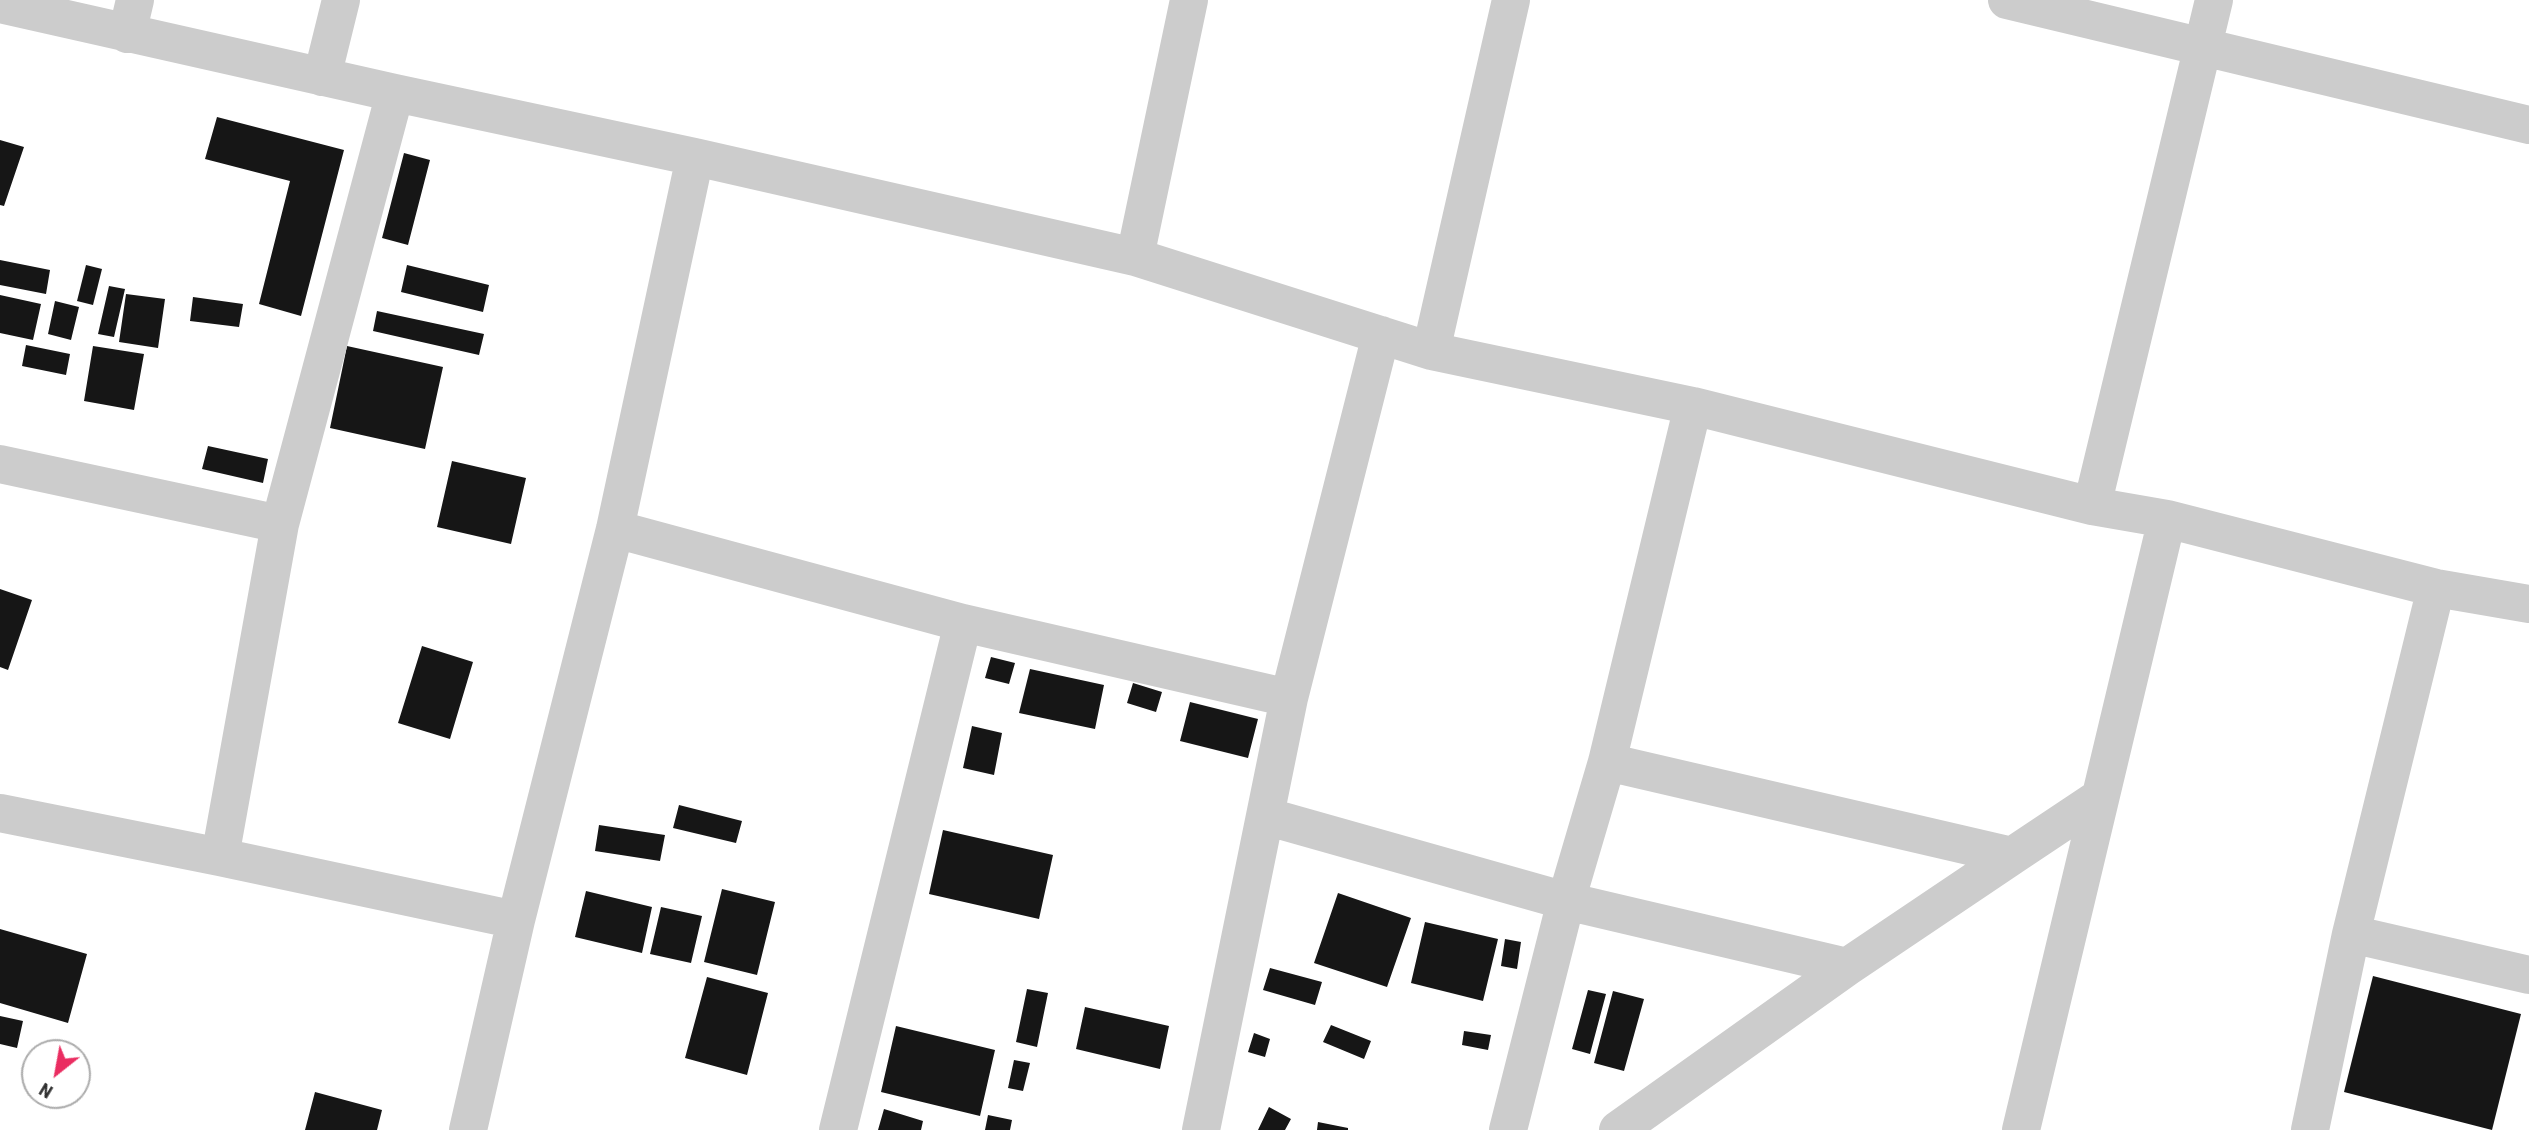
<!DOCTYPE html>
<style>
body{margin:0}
#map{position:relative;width:2529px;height:1130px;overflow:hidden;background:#fff;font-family:"Roboto Condensed",sans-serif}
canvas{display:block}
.north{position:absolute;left:21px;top:1039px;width:70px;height:70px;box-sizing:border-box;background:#fff;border:2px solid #acacac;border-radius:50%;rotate:211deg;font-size:19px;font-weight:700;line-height:28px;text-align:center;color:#2f2f2f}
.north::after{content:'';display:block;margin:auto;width:24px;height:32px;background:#ea2d61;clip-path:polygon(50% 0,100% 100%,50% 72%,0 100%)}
</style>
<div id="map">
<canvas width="2529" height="1130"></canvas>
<div class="north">N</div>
</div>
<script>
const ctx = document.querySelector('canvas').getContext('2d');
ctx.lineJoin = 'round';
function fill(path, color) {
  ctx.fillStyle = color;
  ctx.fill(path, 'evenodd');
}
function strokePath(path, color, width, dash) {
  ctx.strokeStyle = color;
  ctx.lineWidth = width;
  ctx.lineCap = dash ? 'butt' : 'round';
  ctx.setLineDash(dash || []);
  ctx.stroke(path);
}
const building = new Path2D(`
 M217,117L344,150L301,316L259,304L290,181L205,159Z
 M0,140L24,147L4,206L0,205Z
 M404,153L430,160L408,245L382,238Z
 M0,260L50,270L46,294L0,285Z
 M86,265L102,269L93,305L77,301Z
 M407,265L489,285L483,312L401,292Z
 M109,286L125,289L114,337L98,334Z
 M126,294L165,299L158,348L119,342Z
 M0,295L41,304L33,340L0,333Z
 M193,297L243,304L239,327L190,321Z
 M55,301L79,307L71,340L48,334Z
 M377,311L484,334L479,355L373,331Z
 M26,345L70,354L66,375L22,366Z
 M93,346L144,354L134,410L84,401Z
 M347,346L443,367L425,449L330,428Z
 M208,446L268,459L263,483L202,469Z
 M452,461L526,478L511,544L437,527Z
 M0,589L32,600L8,670L0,667Z
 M422,646L473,662L450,739L398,723Z
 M991,657L1015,663L1009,684L985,678Z
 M1030,669L1104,685L1095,729L1019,713Z
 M1133,683L1162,692L1156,712L1127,703Z
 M1190,702L1258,719L1248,758L1180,741Z
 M972,726L1002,733L994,775L963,768Z
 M679,805L742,821L736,843L673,828Z
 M599,825L665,835L660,861L595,851Z
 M943,830L1053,855L1039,919L929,894Z
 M722,889L775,902L757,975L704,962Z
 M586,891L652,907L642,953L575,937Z
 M1338,893L1411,918L1387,987L1314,963Z
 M661,907L702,916L691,963L650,954Z
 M1425,922L1498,939L1483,1001L1411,983Z
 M0,929L87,954L68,1023L0,1003Z
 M1505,939L1521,942L1517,969L1501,966Z
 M1270,968L1322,982L1315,1005L1263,990Z
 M2373,976L2521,1014L2492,1130L2344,1092Z
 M707,977L768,993L747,1075L685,1058Z
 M1027,989L1048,993L1037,1047L1016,1042Z
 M1588,990L1606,994L1590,1054L1572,1049Z
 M1613,991L1644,999L1624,1071L1594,1063Z
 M1085,1007L1169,1026L1160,1069L1076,1049Z
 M0,1016L23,1021L17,1048L0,1044Z
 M1331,1025L1371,1041L1364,1059L1323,1042Z
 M896,1026L995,1050L980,1116L881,1092Z
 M1464,1031L1491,1035L1488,1050L1462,1045Z
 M1254,1033L1270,1039L1265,1057L1248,1052Z
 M1014,1060L1030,1063L1023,1091L1008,1088Z
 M315,1092L382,1110L377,1130H305Z
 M1269,1107L1291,1119L1285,1130H1258Z
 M884,1109L923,1121L921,1130H878Z
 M988,1115L1012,1120L1010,1130H985Z
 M1318,1122L1348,1128V1130H1317Z`);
const street = new Path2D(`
 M2007,0L2529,125
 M0,4L395,93L695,157L1135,257L1431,351L1693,406L2092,506L2167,519L2436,588L2529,604
 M127,34L135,0
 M322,77L341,0
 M1135,257L1189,0
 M1431,351L1511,0
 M0,464L280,524
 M2092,506L2214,0
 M615,529L963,623L1289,698
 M1607,762L2012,856L2099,798
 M0,813L220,857L516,920
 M1265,816L1566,901L1847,967
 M220,857L280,524L395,93
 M2351,934L2529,975
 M468,1130L516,920L615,529L695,157
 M838,1130L963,623
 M1201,1130L1289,698L1381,335
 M1508,1130L1566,901L1607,762L1693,406
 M1618,1130L1847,967L2012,856
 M2021,1130L2167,519
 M2310,1130L2351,934L2436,588`);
fill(building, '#161616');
strokePath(street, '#ccc', 38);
</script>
